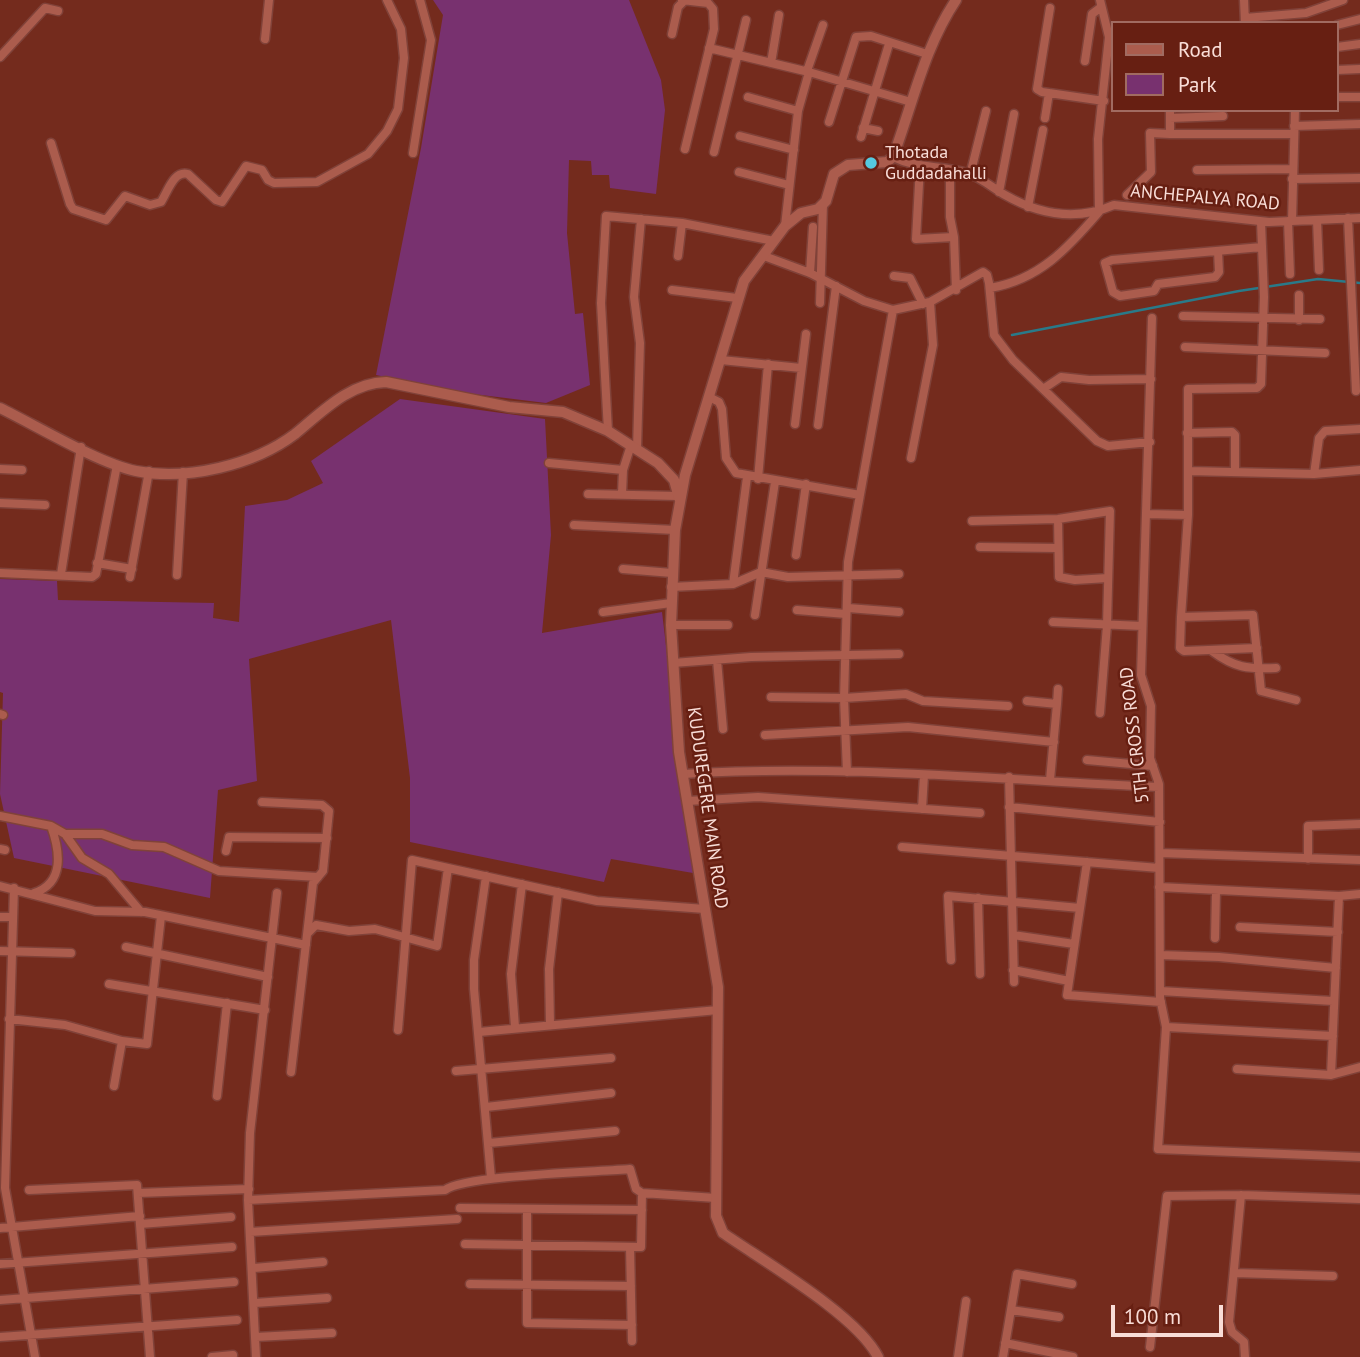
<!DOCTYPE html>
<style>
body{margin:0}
#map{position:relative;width:1360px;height:1357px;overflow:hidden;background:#742b1d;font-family:"PT Sans",sans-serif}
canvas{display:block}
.legend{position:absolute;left:1111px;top:21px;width:228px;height:91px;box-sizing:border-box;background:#671f12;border:2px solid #a16b61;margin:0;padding:9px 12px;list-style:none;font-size:21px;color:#f9ddd7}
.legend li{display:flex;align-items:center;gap:14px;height:35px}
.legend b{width:35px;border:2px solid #a16b61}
.scale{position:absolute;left:1111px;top:1305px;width:112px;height:32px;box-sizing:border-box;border:4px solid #f9ddd7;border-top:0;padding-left:9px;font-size:21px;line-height:24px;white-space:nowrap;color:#f9ddd7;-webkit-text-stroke:5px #671f12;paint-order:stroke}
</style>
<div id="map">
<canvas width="1360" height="1357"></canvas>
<ul class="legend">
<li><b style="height:9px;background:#ab5c4d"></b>Road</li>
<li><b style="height:19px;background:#78316f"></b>Park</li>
</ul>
<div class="scale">100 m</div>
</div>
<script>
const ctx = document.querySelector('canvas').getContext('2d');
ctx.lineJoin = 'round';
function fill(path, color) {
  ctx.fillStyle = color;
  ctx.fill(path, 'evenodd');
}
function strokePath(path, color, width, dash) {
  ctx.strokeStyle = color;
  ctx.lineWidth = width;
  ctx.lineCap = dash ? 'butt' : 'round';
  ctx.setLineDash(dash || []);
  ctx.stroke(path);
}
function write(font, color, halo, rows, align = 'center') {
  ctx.font = font + ' "PT Sans",sans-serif';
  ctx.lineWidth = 5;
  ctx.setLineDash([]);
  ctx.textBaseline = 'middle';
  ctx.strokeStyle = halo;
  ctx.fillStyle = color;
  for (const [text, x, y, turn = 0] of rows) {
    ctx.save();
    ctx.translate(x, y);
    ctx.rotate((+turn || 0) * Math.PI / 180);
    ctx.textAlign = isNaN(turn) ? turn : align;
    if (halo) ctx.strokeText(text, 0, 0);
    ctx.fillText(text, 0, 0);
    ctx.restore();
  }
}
const green = new Path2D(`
 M433,0H629L661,80L665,110L656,194L610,188L609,175H592L591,161L569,160L567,233L575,314L583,313L590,385L546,403L457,392L376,375L421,148L443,15Z
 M400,399L545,419L551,535L542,633L662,612L693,873L611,859L604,882L410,842V778L391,620L249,659L257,781L218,790L210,898L14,858L0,794L3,693L0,692V579L57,581L58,600L214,603L213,618L239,622L245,506L287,500L323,483L311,461Z`);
const stream = new Path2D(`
 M1012,335L1239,291L1318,279L1360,283`);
const minor = new Path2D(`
 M682,0L708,3L713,9L714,29L685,149
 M1244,0L1245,23
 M1050,8L1037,89L1042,92L1104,101
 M1245,18L1306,13L1343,0
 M1337,25L1360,19
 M672,34L678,7L685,0
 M265,39L269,0
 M1337,47L1360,44
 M709,48L809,72L911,102
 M0,57L45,8L58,11
 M1085,61L1092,14L1100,8
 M771,63L779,15
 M1337,70L1360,69
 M807,71L823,25
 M748,97L798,111
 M1337,97H1360
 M1045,118L1049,93
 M1170,118L1223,116
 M829,122L856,37L871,36L927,54
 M1294,126L1360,124
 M863,128L878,131
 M1170,134H1292
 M740,136L794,150
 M861,137L889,44
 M51,143L70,204L73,209L106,220L125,196L150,205L161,202C168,191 174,170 188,174L216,200L222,202L246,166L262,170L268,180L274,183L317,182L368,154L387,131L398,109L404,58L401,29L387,0
 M714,152L746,20
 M413,153L431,40L420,0
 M893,157C917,169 942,165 967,173C980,177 993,188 1005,195C1040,215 1077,221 1114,205L1269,222L1360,218
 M920,166L916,239L954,237L956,290
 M950,170V217L954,237
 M1197,170L1292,169
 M739,172L789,185
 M970,175L986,111
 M1292,179L1360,178
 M999,192L1014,114
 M1127,195L1151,172L1150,133L1170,134V110
 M1028,207L1043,130
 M1348,218L1356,391
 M1317,220L1319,270
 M1288,221L1290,274
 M1292,221L1295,110
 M1261,222L1264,297L1261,384L1257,388L1188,389V515L1181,617L1253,615L1261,691L1296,700
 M785,226L798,111L809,72
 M1218,251L1219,272L1215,277L1158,284L1154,291L1120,296L1113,292L1105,263L1112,260L1262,247
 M678,256L682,223
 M764,256L810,273L864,301L893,310L930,302L983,272L987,275L989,283L994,335L1013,360L1097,441L1108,446L1150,442
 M810,273L813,227
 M894,276L910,278L923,304
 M990,288C1039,280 1068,248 1099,212L1098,139L1109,37L1100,0
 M672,290L737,298
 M1299,295V320
 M820,303L823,204
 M1183,316L1320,319
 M1152,318L1141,675L1151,706L1150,758L1159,784L1160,998L1166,1027L1158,1149L1360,1157
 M1185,347L1325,353
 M721,360L801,368
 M1043,389L1061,377L1089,380L1151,379
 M709,397L719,402L722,409L726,458L736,473L860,495
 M795,424L806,334
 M818,425L836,286
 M608,431L601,303L606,216L682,223L774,241
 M1187,433L1232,432L1235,435V472
 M637,449L640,343L634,297L641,219
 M911,458L933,345L930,302
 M549,463L623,470
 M0,469L22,470
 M1189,471L1314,474L1319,438L1325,431L1360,429
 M1314,474L1360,470
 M758,479L768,364
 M588,494L678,496
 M622,494L623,470L631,445
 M0,503L45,505
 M1147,514L1188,515
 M1058,519L1059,577L1075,580L1108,578
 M972,521L1058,519L1110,511L1107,625L1100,713
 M574,525L675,530
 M980,547L1057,548
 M796,555L806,484
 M97,563L132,569
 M623,569L672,573
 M0,573L92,577L96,574L117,465
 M61,574L81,447
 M177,575L183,472
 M130,577L149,471
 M733,584L747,477
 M671,587L733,584L761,572L788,577L899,574
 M848,608L899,612
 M797,610L846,614
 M603,612L671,603
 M755,615L775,482
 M1181,617L1180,648L1184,651L1257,648
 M1053,622L1142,626
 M671,625H728
 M1212,651C1235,668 1247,669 1276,668
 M717,660L723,729
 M673,663L751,657L899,654
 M771,697L844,698L906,694L923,701L1008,706
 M1027,701L1057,704L1050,780
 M1057,704L1058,689
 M0,714L3,715
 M765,735L908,727L1054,742
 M1087,760L1153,766
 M847,772L844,698L848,562L893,310
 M683,774C842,764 1001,780 1159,787
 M1009,777L1014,982
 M687,801L758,797L980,813
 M262,802L322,805L329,811L323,871L313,883L291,1072
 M1009,807L1160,822
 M922,809L924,775
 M0,816L51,826L65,834H102L132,845L164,847L219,871L318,877
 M65,834L82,858L109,874L141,912
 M902,847L1159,868
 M0,849L5,850
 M226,851L229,837L327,838
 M1160,853L1360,860
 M1308,859V826L1360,824
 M1087,862L1067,995L1161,1002
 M486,876L474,960V989L491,1178
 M0,886L95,911L145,912L306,945
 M1159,887L1339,896
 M14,888L5,1188L35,1357
 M34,893C65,883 60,851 51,826
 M978,898L980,974
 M0,917H13
 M1240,927L1338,932
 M308,933L316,925L349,931L375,929L437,946L448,868
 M1013,935L1074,944
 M1215,938L1216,892
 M126,947L268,977
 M0,951L71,953
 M1160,955L1219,957L1336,968
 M951,960L948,896L1080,908
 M1013,970L1069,981
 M109,984L265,1010
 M1160,991L1333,1001
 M9,1019L65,1025L122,1041
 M550,1024L549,969L558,892
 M515,1027L511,974L522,884
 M1166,1027L1333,1036
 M398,1030L412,860L597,901L705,909
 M479,1032L718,1010
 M1237,1069L1331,1075L1339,896L1360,894
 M456,1071L611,1058
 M1331,1075L1360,1067
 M114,1086L122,1041L147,1044L161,916
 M217,1096L227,1003
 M486,1107L611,1093
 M489,1143L615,1131
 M29,1190L137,1185L150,1357
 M138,1193L249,1189
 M1241,1195L1229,1322L1232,1332L1244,1342L1245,1357
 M248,1200L445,1190C465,1175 596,1172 630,1169L636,1189L642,1193L716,1198
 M460,1208L642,1210
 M527,1210V1323L632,1325
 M140,1224L231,1217
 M0,1228L140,1216
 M250,1232L457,1219
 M465,1244L641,1247L642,1193
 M630,1247L632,1341
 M0,1264L232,1247
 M254,1268L323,1262
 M1235,1273L1333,1276
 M470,1284L631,1286
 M0,1300L234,1282
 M255,1303L327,1298
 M1011,1310L1059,1317
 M0,1337L237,1320
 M256,1337L332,1333
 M1005,1343L1073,1357
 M1150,1347L1167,1196L1241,1195L1360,1199
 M212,1357L233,1355
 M256,1357L248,1200L250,1133L277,893
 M958,1357L966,1301
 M1003,1357L1017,1274L1072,1284`);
const tertiary = new Path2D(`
 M0,408C37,426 98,463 136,471C187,481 254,465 295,434C322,412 349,383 386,382L509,407L563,412L608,431L658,463L674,480L679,498
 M878,1357C857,1315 763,1261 723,1233L716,1216L718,987L679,752L671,625L675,530L685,475L744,281L785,226L801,213L818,209L826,201L834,174L848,165L887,162L893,157C913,103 924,48 956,0`);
const markers = [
 [871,163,7,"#55cae0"]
];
const poiNames = [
 ["Thotada",885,153],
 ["Guddadahalli",885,174]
];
const streetNames = [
 ["ANCHEPALYA ROAD",1205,198,5],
 ["5TH CROSS ROAD",1135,735,-97],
 ["KUDUREGERE MAIN ROAD",707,808,82]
];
fill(green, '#78316f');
strokePath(stream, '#297a89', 2.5);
strokePath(minor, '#804239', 11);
strokePath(tertiary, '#804239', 13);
strokePath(minor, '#ab5c4d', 8);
strokePath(tertiary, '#ab5c4d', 10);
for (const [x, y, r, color] of markers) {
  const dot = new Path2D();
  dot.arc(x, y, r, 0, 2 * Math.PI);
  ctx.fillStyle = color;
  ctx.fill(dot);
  strokePath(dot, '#671f12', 2.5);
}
write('18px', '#f9ddd7', '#671f12', poiNames, 'left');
write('18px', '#f9ddd7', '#671f12', streetNames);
</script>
